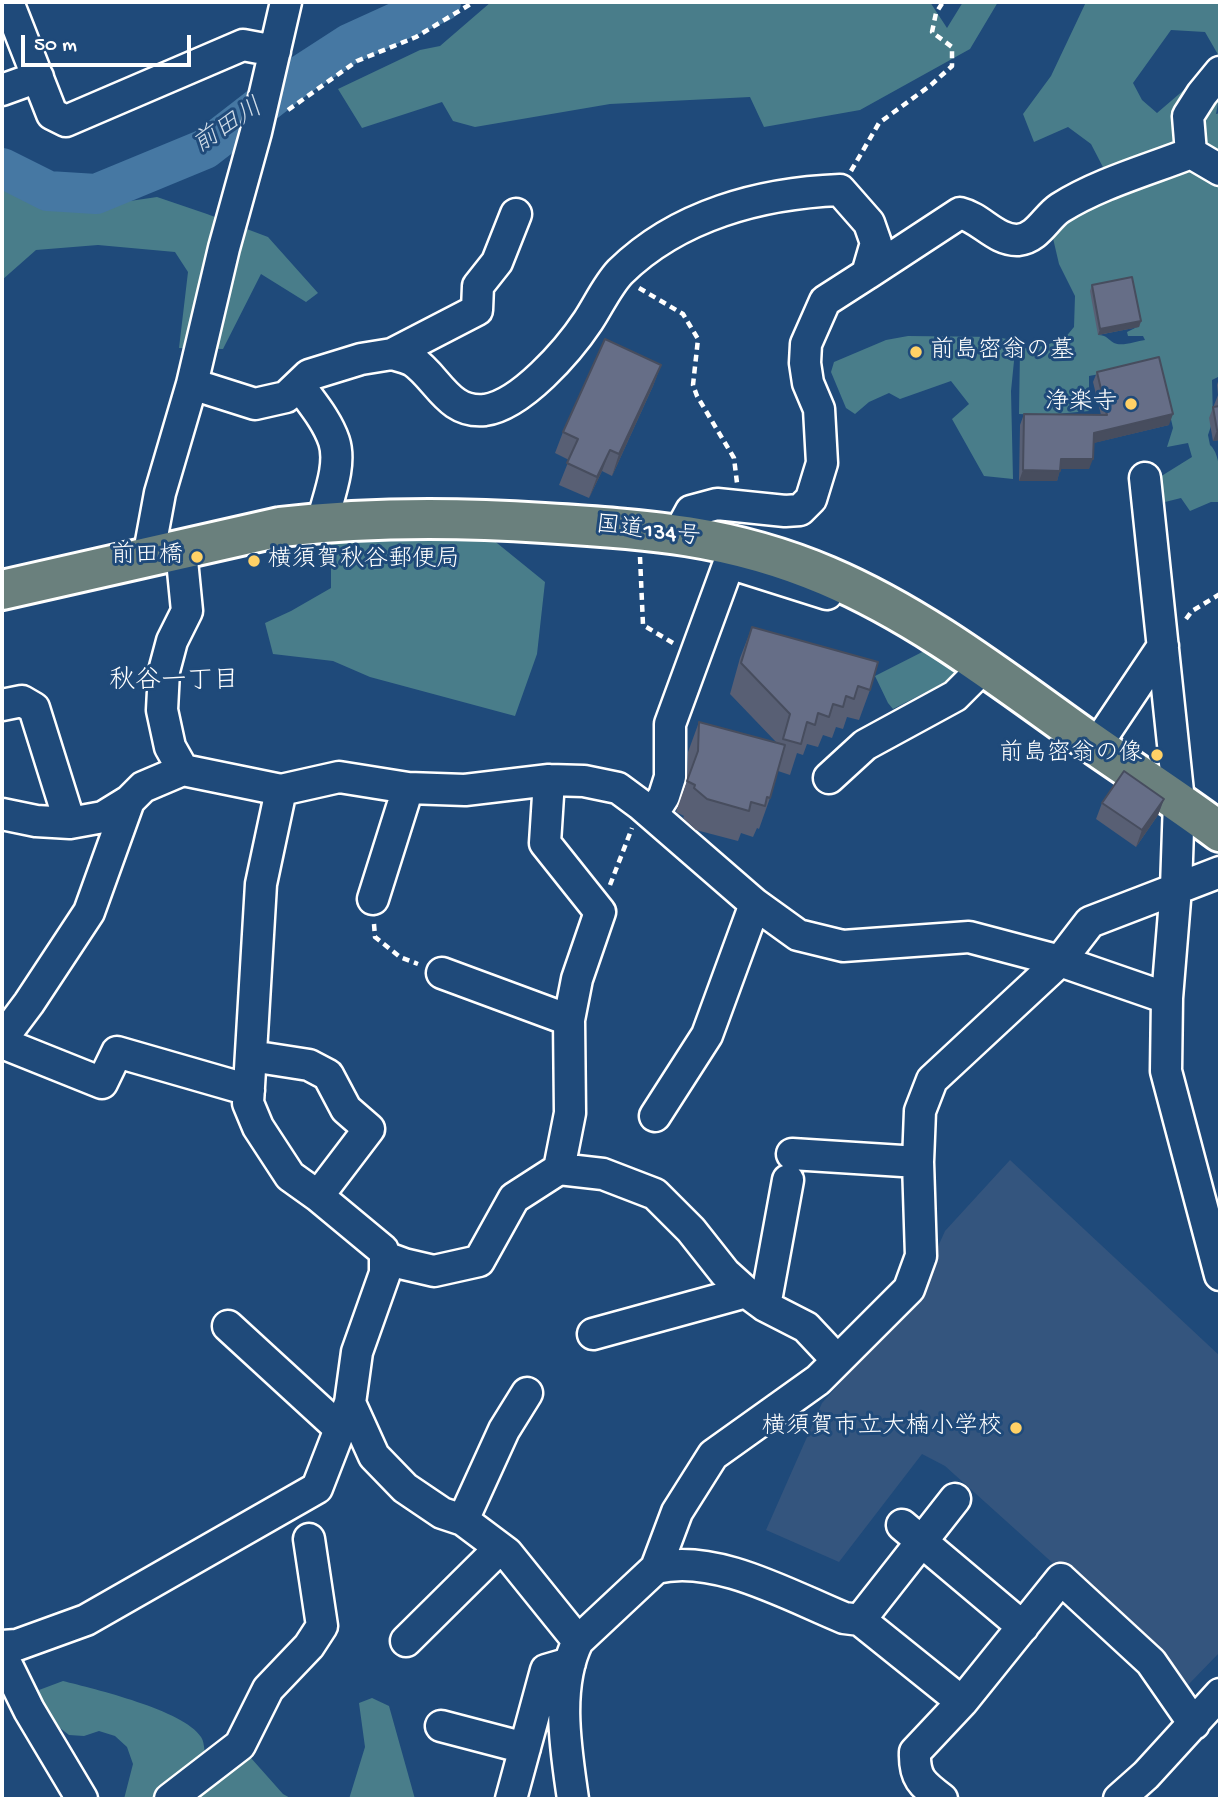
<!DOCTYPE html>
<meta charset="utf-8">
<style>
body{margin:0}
#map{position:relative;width:1222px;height:1801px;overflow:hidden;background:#1f4a7a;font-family:"Gochi Hand",sans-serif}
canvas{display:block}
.frame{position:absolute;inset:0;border:4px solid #fff;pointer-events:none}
.scale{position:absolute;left:21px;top:35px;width:170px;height:32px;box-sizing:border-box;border:4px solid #fff;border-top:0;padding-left:9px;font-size:21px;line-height:24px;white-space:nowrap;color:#fff;-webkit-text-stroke:5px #1f4a7a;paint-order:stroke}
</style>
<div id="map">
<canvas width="1222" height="1801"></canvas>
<div class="frame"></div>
<div class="scale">50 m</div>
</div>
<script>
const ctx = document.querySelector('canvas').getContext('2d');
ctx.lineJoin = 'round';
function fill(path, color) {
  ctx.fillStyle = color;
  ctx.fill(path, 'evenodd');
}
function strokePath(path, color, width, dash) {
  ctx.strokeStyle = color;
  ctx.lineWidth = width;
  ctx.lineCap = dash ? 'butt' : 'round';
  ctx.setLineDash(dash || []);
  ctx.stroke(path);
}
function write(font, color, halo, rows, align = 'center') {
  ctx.font = font + ' "Gochi Hand","Klee One",sans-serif';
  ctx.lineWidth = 6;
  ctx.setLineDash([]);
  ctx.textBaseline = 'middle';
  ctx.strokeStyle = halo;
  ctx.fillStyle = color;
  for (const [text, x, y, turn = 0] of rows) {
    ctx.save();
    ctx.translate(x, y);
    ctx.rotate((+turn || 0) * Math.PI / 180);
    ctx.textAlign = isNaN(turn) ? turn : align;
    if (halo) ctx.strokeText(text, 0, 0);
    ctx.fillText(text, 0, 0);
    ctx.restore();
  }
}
const built = new Path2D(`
 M1010,1160L1220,1356V1652L1188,1685L945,1466L922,1454L839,1562L766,1530L822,1403L913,1302L945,1231Z`);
const green = new Path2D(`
 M491,2H930L947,28L963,2H998L970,49L860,110L764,127L750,97L610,104L475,127L453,121L442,102L362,128L338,89L420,50L440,46Z
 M1086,2H1220V58L1205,32L1171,30L1133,83L1142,100L1157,113L1220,59V92L1216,114L1220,113V162L1203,170L1215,184L1220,186V380L1218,377L1212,380L1213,420L1208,435L1210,445C1222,455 1220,486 1220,502H1211L1190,511L1181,498L1161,503L1155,480L1192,457L1188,443L1167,447L1173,428L1158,363L1089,376V411L1045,415L1019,414L1020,349L1043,346L1064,339L1074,327L1075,296L1059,264L1052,234L1105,171L1091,144L1068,127L1034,142L1023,114L1051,76ZM1139,326L1127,332L1128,336H1143L1145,340C1136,341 1122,347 1114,343C1107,339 1107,335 1098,335Z
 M2,178L69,210L157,197L207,214L268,237L318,293L306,302L261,274L223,349L179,348L188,272L175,252L98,245L36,250L2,280Z
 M908,336L997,337L1016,341L1011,391L1013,479L984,476L952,419L969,404L951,381L900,399L889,393L869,402L855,414L846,408L831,372L834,362L886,340Z
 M331,532L492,539L545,582L537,654L515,716L370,677L333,661L273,654L265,623L291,611L331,588Z
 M936,645L971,669L893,709L888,703L875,676Z
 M63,1681C94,1689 184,1710 201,1737C204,1741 204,1748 205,1753L251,1758L283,1794L292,1799H124L133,1764L127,1747L115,1736L99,1731L84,1736L69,1735L46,1717L39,1690Z
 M372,1698L389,1706L415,1799H349L365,1747L359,1703Z`);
const river = new Path2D(`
 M2,168L48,191L96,194L205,149L298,77L349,44L441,2`);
const path = new Path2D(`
 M288,110L357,61L416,37L474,2
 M851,171L879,123L931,85L952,66V47L932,32L936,13L943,2
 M639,288L683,314L698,339L693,385L697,396L734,458L737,483
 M640,557L643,625L673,643
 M1186,619L1192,611L1220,594
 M610,885L632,828
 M374,924L375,937L400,957L418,964`);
const minor = new Path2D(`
 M8,2L52,114L66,121L243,45L275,51
 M2,90L38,77
 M1191,153L1188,116L1202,94L1220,72
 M1191,153L1220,170
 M867,274L960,213C981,218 996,241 1018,240C1038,238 1046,217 1060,208C1100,183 1148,170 1191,153
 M392,354C399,356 407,358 413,361C438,378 448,414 485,410C521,405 568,351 588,321C598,306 607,286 620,272C678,215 761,193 840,190L869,223L876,243L867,274L825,301L806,344L805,363L808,383L819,409L822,463L811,499L800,510L785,511L717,504L691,511L679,533
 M192,384L255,404L286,397L309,375L361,359L392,354L477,310L478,286L497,262L516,214
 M299,385C311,402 327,420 334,441C342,465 328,498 322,522
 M1145,478L1179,801L1176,888L1167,998L1166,1071L1220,1275
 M181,550L187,611L172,641L164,671L162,710L170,747L183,770
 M148,558L160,493L192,384L224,248L256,132L286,2
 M2,705L22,701L34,708L70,823
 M1096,746L1163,646
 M829,778L865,745L955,696L985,666
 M549,780L545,843L600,912L577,979L569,1020L570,1113L559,1169
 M653,813L664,796L670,777V724L729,563L827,594
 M2,814L36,821L70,823L103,817L129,801L143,787L183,770L281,790L339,777L408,788L465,790L549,780L584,781L618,788L641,805L755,904L798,935L843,946L969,937L1060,961L1167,998
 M373,899L408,788
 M442,973L569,1020
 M2,1039L29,1003L89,912L129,801
 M2,1043L102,1083L117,1052L249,1090
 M251,1056L309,1065L328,1075L346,1109L369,1129L318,1196
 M655,1116L707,1035L755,904
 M792,1154L918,1162
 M385,1257L404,1264L434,1271L479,1261L514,1198L559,1169L603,1174L655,1194L691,1230L725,1273L746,1292L765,1306L806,1327L837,1360
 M765,1306L788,1180
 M228,1326L338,1427
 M593,1334L746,1292
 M350,1403L374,1456L405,1488L442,1513L463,1520L507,1553L578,1641
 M463,1520L504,1430L527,1393
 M902,1525L1023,1627
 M656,1568C715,1553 790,1596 844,1618L860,1620L962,1702
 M860,1620L955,1499
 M406,1641L500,1548
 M2,1646L17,1645L86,1620L317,1488L350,1403L357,1352L385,1273V1257L383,1250L318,1196L290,1176L258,1127L248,1103L261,884L281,790
 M2,1655L29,1710L82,1799
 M441,1726L525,1748
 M170,1799L240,1745L268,1689L309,1646L322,1626L309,1539
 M511,1799L546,1670L570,1663
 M573,1799C566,1750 555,1687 578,1641L656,1568L677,1512L713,1455L818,1380L909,1289L921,1256L918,1162L920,1111L932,1080L1060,961L1090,922L1220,872
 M942,1799C922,1784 914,1778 915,1752L962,1702L1061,1579L1151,1662L1194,1724
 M1119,1799L1146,1775L1220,1694`);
const highway = new Path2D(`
 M2,590L280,527C367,517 456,517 544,523C646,529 731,535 827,576C921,616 1003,680 1086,739C1130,770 1176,799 1220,832`);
const wall = new Path2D(`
 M1092,285L1141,321L1139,327L1098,335L1090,291Z
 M661,365L653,386L612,476L602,471L589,498L559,485L569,460L555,453L563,432Z
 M1097,372L1169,425L1093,443L1089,469H1060L1057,481H1019L1020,425L1024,414L1101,415L1093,382Z
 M1220,375V440L1213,441L1209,418L1218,395L1217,385Z
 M752,627L870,690L859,720L847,717L843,729L836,727L832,738L823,735L818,747L807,744L803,755L797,753L790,775L778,771L770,798L759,829L757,828L753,837L741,833L738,841L696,830L683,818L684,816L676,812L687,781L688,752L699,722L777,743L730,694L740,658Z
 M1164,799L1158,815L1136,847L1096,819L1102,803Z`);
const shadedWall = new Path2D(`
 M1141,321L1139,327L1098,335L1100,329Z
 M661,365L653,386L612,476L619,454Z
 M1173,414L1169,425L1090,444L1094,433Z
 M1217,430H1220V440L1213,441Z
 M610,450L602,471L589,498L597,477Z
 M1061,459H1093L1089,469H1057Z
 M1023,470L1060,471L1057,481H1019Z
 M1164,799L1158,815L1136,847L1142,830Z`);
const building = new Path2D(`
 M1132,277L1141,321L1100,329L1092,285Z
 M605,339L661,365L619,454L610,450L597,477L567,463L578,439L563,432Z
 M1159,357L1173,414L1094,433L1093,459H1061L1060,471L1023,470L1024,414L1107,415L1097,372Z
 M1220,406V430H1217L1213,407Z
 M752,627L878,662L870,690L858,686L854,699L846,696L843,707L833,704L829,717L818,713L815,725L807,722L801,744L783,739L790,714L741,663Z
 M699,722L785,745L770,798L767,797L765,806L751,802L749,811L707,799L694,788L695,785L687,781L698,751Z
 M1124,771L1164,799L1142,830L1102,803Z`);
const markers = [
 [916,352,7,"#ffd166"],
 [1131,404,7,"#ffd166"],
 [197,557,7,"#ffd166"],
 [254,561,7,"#ffd166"],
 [1157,755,7,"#ffd166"],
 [1016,1428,7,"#ffd166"]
];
const poiNames = [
 ["前島密翁の墓",930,352,"left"],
 ["浄楽寺",1117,404],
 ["前田橋",183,557],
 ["横須賀秋谷郵便局",268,561,"left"],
 ["前島密翁の像",1143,755],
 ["横須賀市立大楠小学校",1002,1428]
];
const streetNames = [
 ["国道134号",648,533,7]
];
const waterNames = [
 ["前田川",229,128,-33]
];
const neighbourhoodNames = [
 ["秋谷一丁目",174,683]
];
fill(built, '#34557e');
fill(green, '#497d8a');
strokePath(river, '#4678a3', 40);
strokePath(minor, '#fff', 35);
strokePath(highway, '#fff', 44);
strokePath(path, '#fff', 4.5, [7, 5]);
strokePath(minor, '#1f4a7a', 30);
strokePath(highway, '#6a807d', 38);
fill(wall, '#585f74');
fill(shadedWall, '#474d5e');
fill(building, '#666e87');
strokePath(building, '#474d5e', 2);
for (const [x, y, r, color] of markers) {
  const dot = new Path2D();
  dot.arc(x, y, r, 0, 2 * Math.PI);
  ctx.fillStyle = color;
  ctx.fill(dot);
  strokePath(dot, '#1f4a7a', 2.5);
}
write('24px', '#fff', '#1f4a7a', poiNames, 'right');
write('24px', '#fff', '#1f4a7a', streetNames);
write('italic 26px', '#d1dde8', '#1f4a7a', waterNames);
write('26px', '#fff', '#1f4a7a', neighbourhoodNames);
</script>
